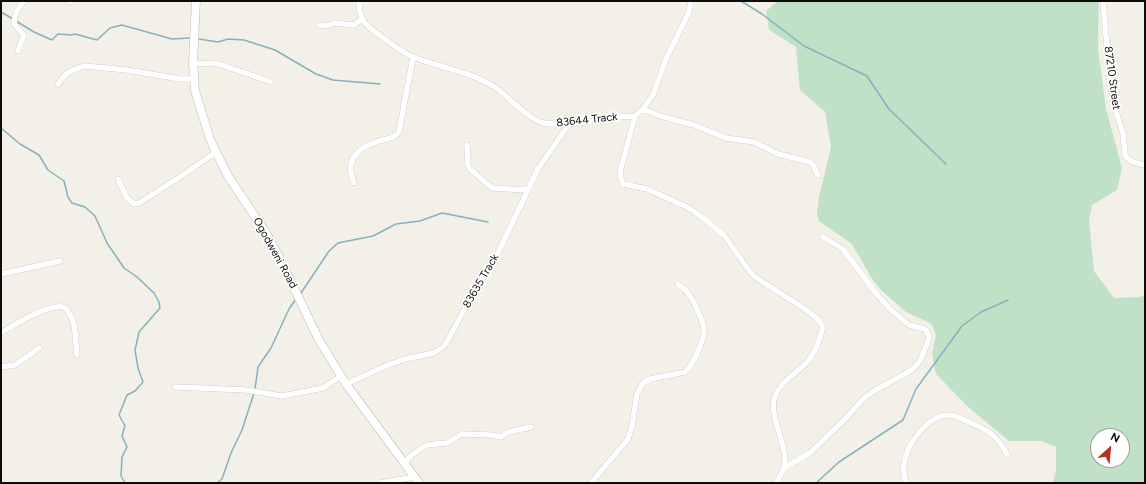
<!DOCTYPE html>
<style>
body{margin:0}
#map{position:relative;width:1146px;height:484px;overflow:hidden;background:#f2f0e7;font-family:Figtree,sans-serif}
canvas{display:block}
.frame{position:absolute;inset:0;border:2px solid #0c0c09;pointer-events:none}
.north{position:absolute;left:1090px;top:428px;width:40px;height:40px;box-sizing:border-box;background:#fff;border:1px solid #9e9e9d;border-radius:50%;rotate:27deg;font-size:11px;font-weight:700;line-height:16px;text-align:center;color:#0c0c09}
.north::after{content:'';display:block;margin:auto;width:14px;height:18px;background:#bb2d20;clip-path:polygon(50% 0,100% 100%,50% 72%,0 100%)}
</style>
<div id="map">
<canvas width="1146" height="484"></canvas>
<div class="frame"></div>
<div class="north">N</div>
</div>
<script>
const ctx = document.querySelector('canvas').getContext('2d');
ctx.lineJoin = 'round';
function fill(path, color) {
  ctx.fillStyle = color;
  ctx.fill(path, 'evenodd');
}
function strokePath(path, color, width, dash) {
  ctx.strokeStyle = color;
  ctx.lineWidth = width;
  ctx.lineCap = dash ? 'butt' : 'round';
  ctx.setLineDash(dash || []);
  ctx.stroke(path);
}
function write(font, color, halo, rows, align = 'center') {
  ctx.font = font + ' Figtree,sans-serif';
  ctx.lineWidth = 3.5;
  ctx.setLineDash([]);
  ctx.textBaseline = 'middle';
  ctx.strokeStyle = halo;
  ctx.fillStyle = color;
  for (const [text, x, y, turn = 0] of rows) {
    ctx.save();
    ctx.translate(x, y);
    ctx.rotate((+turn || 0) * Math.PI / 180);
    ctx.textAlign = isNaN(turn) ? turn : align;
    if (halo) ctx.strokeText(text, 0, 0);
    ctx.fillText(text, 0, 0);
    ctx.restore();
  }
}
const green = new Path2D(`
 M778,1H1099L1098,49L1106,109L1122,168L1117,190L1092,205L1089,220L1094,271L1114,298L1140,297L1145,295V483H1053L1056,471V447L1041,441H1009L967,406L936,374L932,353L936,335L933,327L930,323L906,312L882,291L872,279L852,244L819,221L817,214L819,197L831,147L825,112L800,90L796,47L769,30L766,11ZM1098,436H1122V460H1098Z`);
const stream = new Path2D(`
 M741,1L762,14L804,46L867,76L889,109L946,164
 M1,12L13,19
 M16,21L34,32L52,40L58,34L71,35L75,34L97,40L110,28L122,25L172,39L189,38
 M199,39L218,42L228,39L244,40L275,50L316,74L333,80L380,84
 M1,128L20,144L39,155L48,170L64,181L68,197L72,203L85,207L95,216L107,243L124,268L137,277L154,293L159,302L160,308L139,332L135,350L138,368L143,382L135,391L127,395L119,415L125,426L122,436L127,447L122,457L121,476L125,483
 M301,293L329,251L338,243L373,236L396,224L420,221L442,213L488,222
 M255,389L258,367L271,348L289,309L296,299
 M217,483L222,479L231,453L242,430L254,393
 M816,483L839,462L903,420L916,389L962,326L981,312L1008,300`);
const street = new Path2D(`
 M359,1C359,21 366,26 382,37C392,44 401,52 413,57C439,67 468,71 493,86C508,95 528,120 544,123C574,128 605,116 635,116L643,109L653,95L666,59L689,12L691,1
 M1103,1L1110,83L1117,115L1123,133L1125,154L1126,157L1133,162L1145,165
 M70,2V1
 M319,25L326,26L334,23L354,25L362,19
 M18,51L24,35L14,24C14,15 18,8 24,1
 M193,63L219,64L271,82
 M58,84L67,73L76,69L84,66L127,70L180,79H194
 M643,109L660,116L694,125L726,138L754,142L778,154L810,162L813,165L818,175
 M635,116L621,168L620,174L623,184L647,189L689,208L703,218L724,235L748,269L755,277L805,309L818,319L823,327C820,339 816,352 808,361C797,374 778,382 774,400C770,421 789,446 784,467C783,472 779,478 776,483
 M467,145L468,166L470,169L492,188L526,190
 M118,179L127,198L135,204L139,203L180,177L216,152
 M354,183C345,162 355,149 376,142C384,139 394,139 399,132L413,57
 M1,274L60,261
 M1,333C12,326 58,297 67,310C77,322 75,341 77,355
 M1,367L15,365L39,348
 M346,384L388,365L405,359L434,353L443,347L448,340L466,306L495,259L538,169L569,124
 M175,387L246,390L282,396L323,388L341,376
 M404,463L413,454L427,445L447,443L462,434L491,435L501,437L508,432L531,427
 M784,468L810,453L847,417L864,398L874,391L912,370L920,361L929,339L928,333L925,329L909,325L891,310L879,297L843,249L823,237
 M380,483L415,477
 M591,483L628,439L632,426L637,394L643,383L650,379L685,372C693,365 705,339 704,329C703,320 693,299 687,292C685,288 681,287 678,284
 M906,483C901,469 905,454 912,442C921,429 933,414 951,415C957,416 965,420 971,423C991,432 996,435 1007,454`);
const secondary = new Path2D(`
 M196,1L193,63L195,91L210,139L216,152L228,176L266,233L278,255L319,340L346,384L419,483`);
const streetNames = [
 ["87210 Street",1112,78,82],
 ["83644 Track",587,120,-6],
 ["Ogodweni Road",275,253,61],
 ["83635 Track",481,281,-60]
];
fill(green, '#c1e1c7');
strokePath(stream, '#86b2bd', 1.5);
strokePath(street, '#bcb9b1', 6);
strokePath(secondary, '#bcb9b1', 9);
strokePath(street, '#fff', 5.5);
strokePath(secondary, '#fff', 8);
write('11px', '#0c0c09', '#fff', streetNames);
</script>
